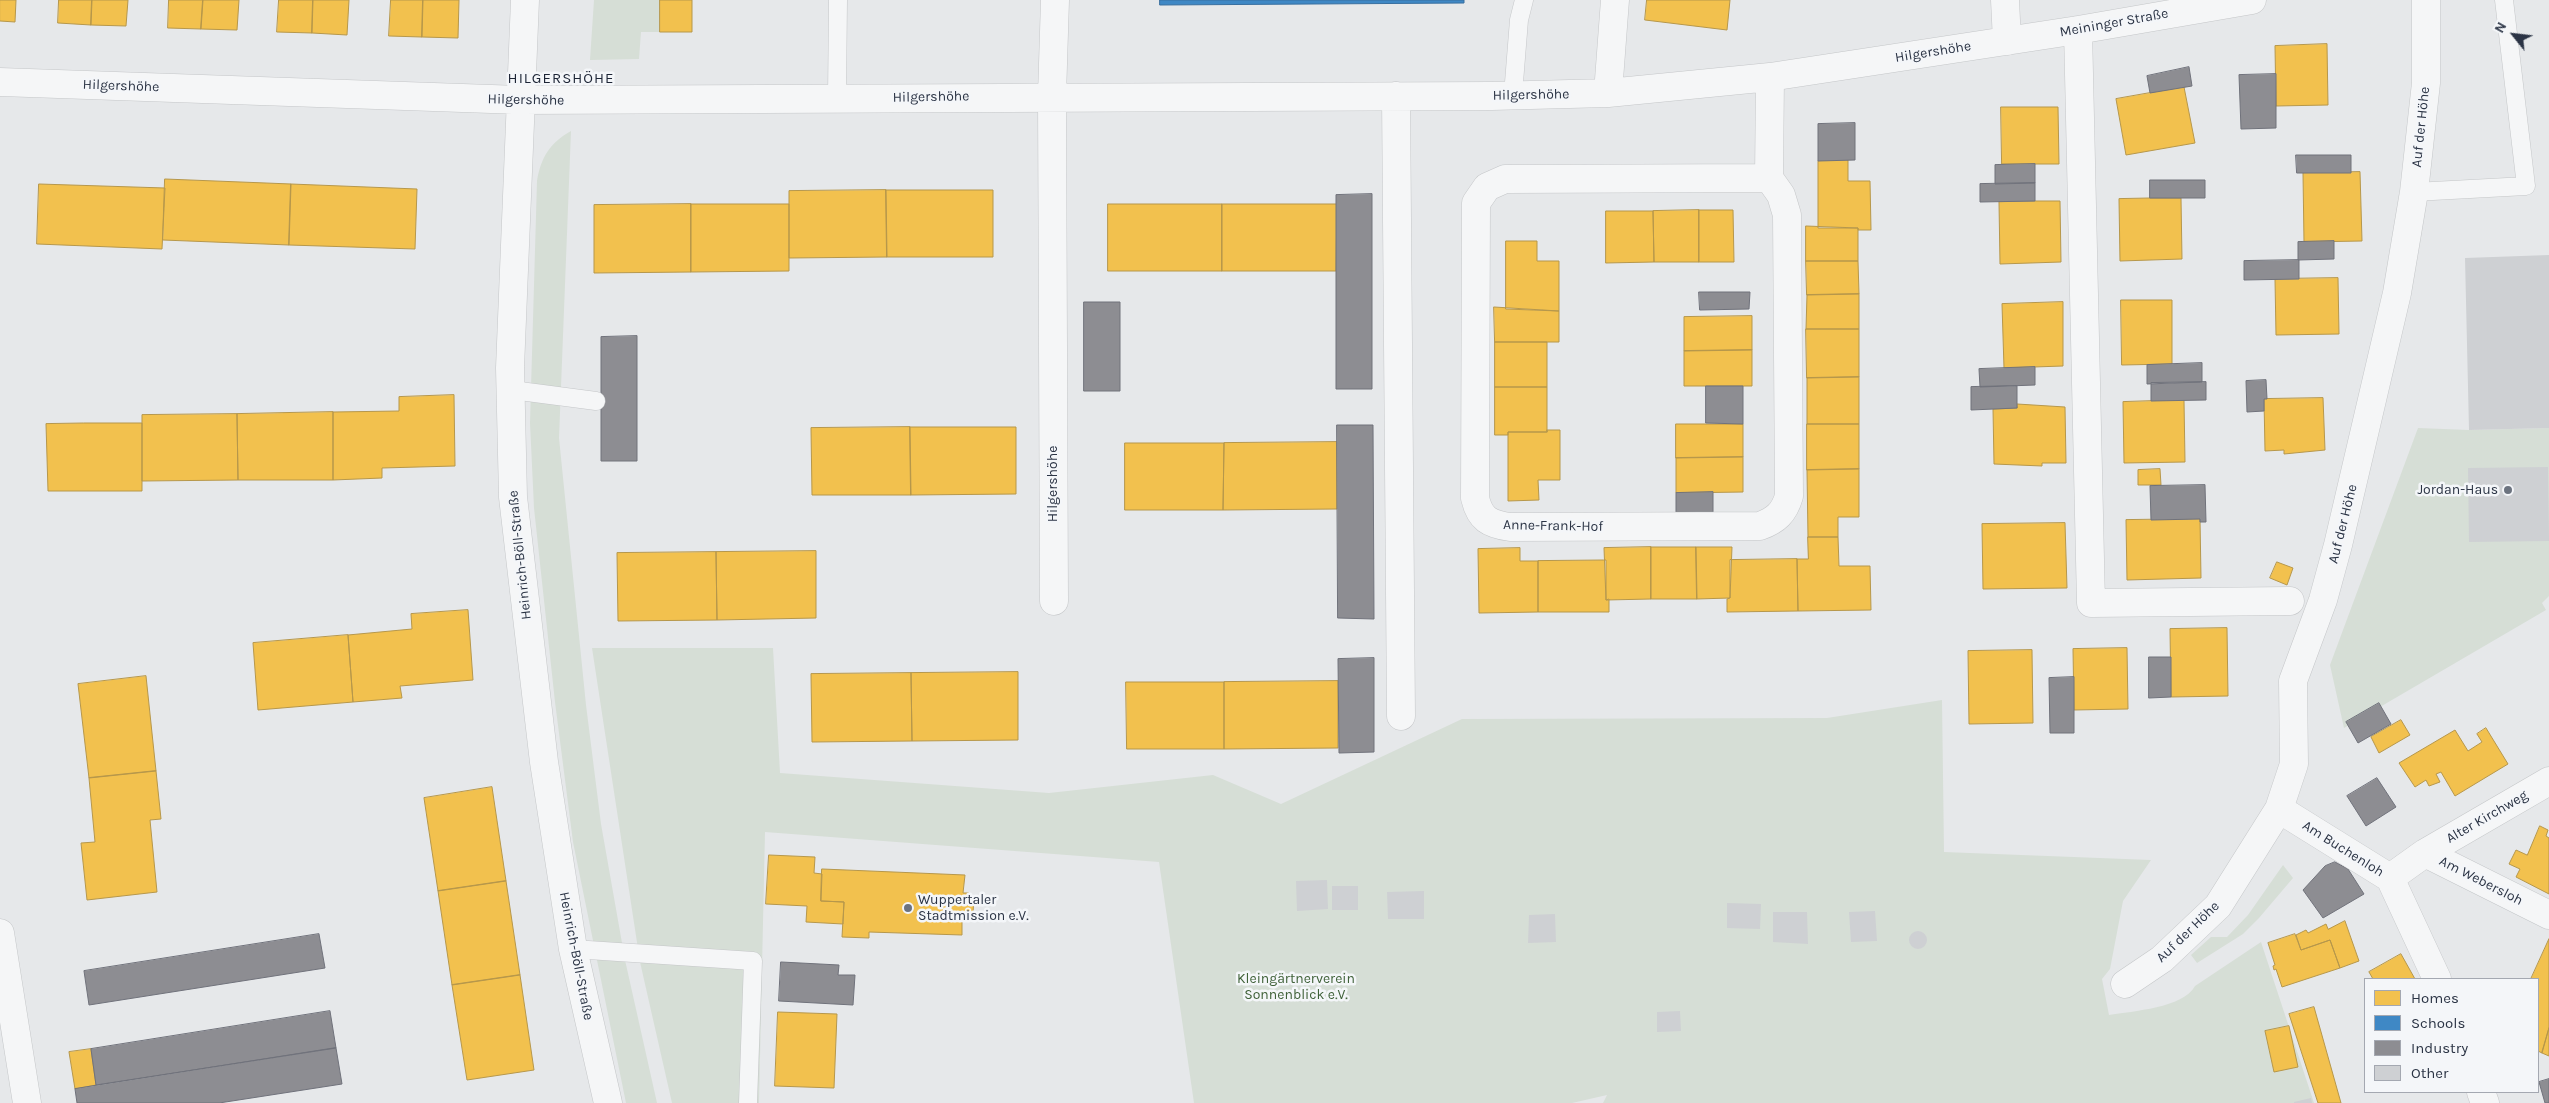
<!DOCTYPE html>
<meta charset="utf-8">
<style>
body{margin:0}
#map{position:relative;width:2549px;height:1103px;overflow:hidden;background:#e6e8ea;font-family:Karla,sans-serif}
canvas{display:block}
.legend{position:absolute;left:2364px;top:978px;width:175px;height:115px;box-sizing:border-box;background:#f4f6f9;border:1px solid #a4a8b1;margin:0;padding:6px 9px;list-style:none;font-size:15px;color:#2b3445}
.legend li{display:flex;align-items:center;gap:10px;height:25px}
.legend b{width:25px;border:1px solid #a4a8b1}
.north{position:absolute;left:2489px;top:10px;width:50px;height:50px;-webkit-text-stroke:4px #f4f6f9;paint-order:stroke;rotate:299deg;font-size:14px;font-weight:700;line-height:20px;text-align:center;color:#2b3445}
.north::after{content:'';display:block;margin:auto;width:18px;height:22px;background:#2b3445;clip-path:polygon(50% 0,100% 100%,50% 72%,0 100%)}
</style>
<div id="map">
<canvas width="2549" height="1103"></canvas>
<ul class="legend">
<li><b style="height:14px;background:#f2c14e"></b>Homes</li>
<li><b style="height:14px;background:#3f88c5"></b>Schools</li>
<li><b style="height:14px;background:#8d8d92"></b>Industry</li>
<li><b style="height:14px;background:#ced0d3"></b>Other</li>
</ul>
<div class="north">N</div>
</div>
<script>
const ctx = document.querySelector('canvas').getContext('2d');
ctx.lineJoin = 'round';
function fill(path, color) {
  ctx.fillStyle = color;
  ctx.fill(path, 'evenodd');
}
function strokePath(path, color, width, dash) {
  ctx.strokeStyle = color;
  ctx.lineWidth = width;
  ctx.lineCap = dash ? 'butt' : 'round';
  ctx.setLineDash(dash || []);
  ctx.stroke(path);
}
function write(font, color, halo, rows, align = 'center') {
  ctx.font = font + ' Karla,sans-serif';
  ctx.lineWidth = 5;
  ctx.setLineDash([]);
  ctx.textBaseline = 'middle';
  ctx.strokeStyle = halo;
  ctx.fillStyle = color;
  for (const [text, x, y, turn = 0] of rows) {
    ctx.save();
    ctx.translate(x, y);
    ctx.rotate((+turn || 0) * Math.PI / 180);
    ctx.textAlign = isNaN(turn) ? turn : align;
    if (halo) ctx.strokeText(text, 0, 0);
    ctx.fillText(text, 0, 0);
    ctx.restore();
  }
}
const green = new Path2D(`
 M594,0H660L659,32H641L639,59L590,60Z
 M571,131L559,438L586,705L601,824L625,960L657,1103H626L573,842L555,702L534,508L530,423L537,181C541,157 550,143 571,131Z
 M2418,428L2469,430L2549,428V596L2542,603L2546,610L2344,728L2330,665Z
 M592,648H773L780,773L1049,793L1213,775L1281,804L1462,719L1827,718L1942,700L1944,852L2151,860L2123,901L2110,969L2102,979L2109,1015C2133,1011 2183,1008 2195,986L2261,942L2314,1103H1603L1607,1095L1572,1103H1194L1159,862L765,832L759,1103H672L640,962Z
 M2283,865L2293,878L2259,918L2243,934L2197,963L2191,955L2211,937H2227L2248,915Z`);
const homes = new Path2D(`
 M0,0H16L15,22L0,21Z
 M59,0H92L91,25L58,23Z
 M92,0H128L126,26L91,25Z
 M169,0H203L201,29L168,28Z
 M203,0H239L237,30L201,29Z
 M279,0H313L312,33L277,32Z
 M313,0H349L347,35L312,33Z
 M391,0H423L422,37L389,36Z
 M423,0H459L458,38L422,37Z
 M660,0H692V32H660Z
 M1647,0H1730L1727,30L1645,20Z
 M2327,44L2328,105L2276,106L2275,46Z
 M2184,87L2195,143L2126,155L2116,99Z
 M2001,107H2058L2059,164H2002Z
 M1848,160V181H1870L1871,230H1858V228H1818V161Z
 M2360,172L2362,241L2304,242L2303,173Z
 M165,179L291,184L289,245L163,240Z
 M39,184L165,188L162,249L37,244Z
 M291,184L417,189L415,249L289,245Z
 M886,190H993V257H887Z
 M886,190L887,257L789,258V191Z
 M2150,198H2181L2182,259L2120,261L2119,199Z
 M2035,201H2060L2061,262L2000,264L1999,202Z
 M691,204H789V271L691,272Z
 M691,204V272L594,273V205Z
 M1108,204H1222V271H1108Z
 M1222,204H1337L1336,271H1222Z
 M1699,210H1733L1734,262H1699Z
 M1699,210V262H1654L1653,211Z
 M1606,211H1653L1654,262L1606,263Z
 M1806,226L1858,228V261H1806Z
 M1506,241H1537V261H1559V311L1506,309Z
 M1806,261H1858L1859,294L1807,295Z
 M2338,278L2339,334L2276,335L2275,279Z
 M1859,294V329H1806L1807,295Z
 M2121,300H2172V364L2122,365Z
 M2063,302V366L2004,368L2002,304Z
 M1494,307L1559,311V342H1495Z
 M1752,316V350L1684,351V317Z
 M1806,329H1859V377L1807,378Z
 M1495,342H1547V387H1495Z
 M1752,350V386H1684V351Z
 M1859,377V424H1807V378Z
 M1495,387H1547V432H1508V435H1495Z
 M454,395L455,466L382,468V478L333,480V412L399,411V397Z
 M2323,398L2325,450L2284,454V450L2265,451L2264,399Z
 M2184,400L2185,462L2124,463L2123,402Z
 M2017,404L2065,407L2066,463H2042V466L1994,464L1993,409L2017,408Z
 M333,412V480H238L237,414Z
 M237,414L238,480L142,481V415Z
 M84,423H142V491H48L46,424Z
 M1676,424H1743V457L1676,458Z
 M1807,424H1859V469L1807,470Z
 M910,427L911,495H812L811,428Z
 M910,427H1016V494L911,495Z
 M1547,430H1560V480H1538L1539,500L1508,501V432H1547Z
 M1337,442V509L1223,510L1224,443Z
 M1125,443H1224L1223,510H1125Z
 M1743,457V492L1676,493V458Z
 M1859,469V517H1838V537H1808L1807,470Z
 M2160,469L2161,485H2138V470Z
 M2200,519L2201,578L2127,580L2126,520Z
 M2065,523L2067,588L1983,589L1982,524Z
 M1808,537H1838L1839,566H1870L1871,610L1798,611L1797,559H1808Z
 M1651,547V599L1606,600L1604,548Z
 M1651,547H1696L1697,599H1651Z
 M1696,547H1732L1730,598L1697,599Z
 M1520,548V561H1538V612L1479,613L1478,549Z
 M816,551V618L717,620L716,552Z
 M716,552L717,620L618,621L617,553Z
 M1797,559L1798,611L1727,612V599L1730,598V560Z
 M1604,560H1606V600L1609,599V612H1538V561Z
 M2277,562L2293,568L2287,585L2270,578Z
 M468,610L473,680L400,686L402,698L353,702L348,635L412,629L411,614Z
 M2227,628L2228,696L2171,697L2170,629Z
 M348,635L353,702L258,710L253,643Z
 M2127,648L2128,709L2074,710L2073,649Z
 M2032,650L2033,723L1969,724L1968,651Z
 M1018,672V740L912,741L911,673Z
 M911,673L912,741L812,742L811,674Z
 M146,676L156,771L89,778L78,684Z
 M1338,681V748L1224,749V682Z
 M1126,682H1224V749H1127Z
 M2401,720L2410,735L2379,753L2371,737Z
 M2486,728L2508,764L2455,796L2441,772L2436,774L2440,782L2429,786L2426,780L2415,787L2399,763L2455,730L2468,751L2482,742L2477,734Z
 M156,771L161,819L150,820L157,892L87,900L81,843L95,842L89,778Z
 M492,787L506,881L438,891L424,798Z
 M2540,826L2548,830L2546,836L2549,838V894L2516,877L2520,869L2509,864L2516,850L2527,855Z
 M769,855L815,857L814,873L822,874L821,901L844,902L843,924L806,922L807,906L766,904Z
 M822,869L965,875L963,893H969L974,898L973,913L967,919L962,918V935L869,932V938L842,937L844,902L821,901Z
 M506,881L520,975L452,985L438,891Z
 M2345,921L2359,961L2340,968L2330,940L2301,950L2296,935L2306,930L2308,933L2326,924L2328,929Z
 M2295,934L2301,950L2330,940L2340,968L2282,987L2276,969L2274,970L2273,966L2275,965L2268,943Z
 M2549,939V1028L2542,1053L2538,1051V979H2531Z
 M2401,954L2415,979H2373L2369,972Z
 M520,975L534,1070L467,1080L452,985Z
 M2314,1007L2341,1103H2318L2289,1014Z
 M778,1012L837,1014L834,1088L775,1086Z
 M2289,1026L2298,1067L2274,1072L2265,1031Z
 M2549,1028V1056L2542,1053Z
 M91,1049L96,1085L75,1089L69,1052Z`);
const schools = new Path2D(`
 M1160,0H1464V3L1160,5Z`);
const industry = new Path2D(`
 M2189,67L2192,86L2150,93L2147,76Z
 M2276,74V128L2241,129L2239,75Z
 M1855,123V160L1818,161V124Z
 M2296,155H2351V173H2297Z
 M2035,164V183L1995,184V165Z
 M2150,180H2205V198H2150Z
 M2035,183V201L1980,202V184Z
 M1372,194V389H1336V195Z
 M2334,241V259L2298,260V242Z
 M2299,260V279L2244,280V261Z
 M1699,292H1750L1749,309L1700,310Z
 M1084,302H1120V391H1084Z
 M637,336V461H601V337Z
 M2202,363V382L2147,384V365Z
 M2035,367V385L1980,387L1979,369Z
 M2266,380L2267,399H2264V411L2247,412L2246,381Z
 M2206,382V400L2151,401V383Z
 M1706,386H1743V424L1706,423Z
 M2017,386V408L1971,410V387Z
 M1337,425H1373L1374,619L1338,618Z
 M2205,485L2206,522H2200V519L2151,520L2150,486Z
 M1713,492V512H1676V493Z
 M2149,657H2171V697L2149,698Z
 M1374,658V752L1339,753L1338,659Z
 M2074,677V733H2050L2049,678Z
 M2379,703L2391,724L2358,743L2346,722Z
 M2377,778L2396,807L2366,826L2347,796Z
 M2335,862L2348,869L2364,894L2323,918L2303,890L2325,866Z
 M319,934L325,968L89,1005L84,971Z
 M781,962L839,965L838,975H855L853,1005L779,1001Z
 M330,1011L336,1048L96,1085L91,1049Z
 M336,1048L342,1084L219,1103H77L75,1089Z
 M2549,1079V1103H2545L2539,1082Z`);
const building = new Path2D(`
 M2549,255V428L2469,430L2465,258Z
 M2548,467L2549,541L2469,542L2468,468Z
 M1327,880L1328,909L1297,911L1296,881Z
 M1332,886H1358V910H1332Z
 M1424,891V919H1388L1387,892Z
 M1727,903L1761,904L1760,929L1727,928Z
 M1875,911L1877,941L1851,942L1849,912Z
 M1773,912H1807L1808,944L1773,942Z
 M1555,914L1556,942L1528,943L1529,915Z
 M1909 940a9 9 0 1 1 18 0a9 9 0 1 1-18 0Z
 M1680,1011L1681,1031L1657,1032V1012Z
 M2311,1098L2312,1103H2294V1102Z`);
const lane = new Path2D(`
 M1513,95L1519,20L1524,0
 M837,98L838,0
 M2414,192L2526,186L2504,0
 M512,390L596,401
 M573,949L753,961L748,1103`);
const street = new Path2D(`
 M525,0L510,368L513,497L544,762L573,949L608,1103
 M2005,0L2007,41
 M2078,30L2091,603L2290,601
 M0,82L520,100L1492,96L1608,93L1770,77L2078,30L2252,0
 M1608,93L1615,0
 M1396,96L1401,716
 M1769,178L1505,179L1487,187L1476,203L1475,498C1480,519 1489,524 1510,527L1760,526C1776,520 1784,513 1789,496L1787,215L1781,195L1769,178L1770,77
 M1054,601L1052,96L1055,0
 M2279,809L2390,878L2437,979
 M2425,853L2549,781
 M2390,878L2425,853L2549,915
 M0,933L27,1103
 M2125,984L2162,959L2218,906L2279,809L2294,764L2293,681L2323,600L2338,545L2397,293L2414,192L2426,83V0
 M2481,1092L2485,1103`);
const markers = [
 [2508,490,5,"#6c737f"],
 [908,908,5,"#6c737f"]
];
const streetNames = [
 ["Meininger Straße",2114,23,-10],
 ["Hilgershöhe",1933,52,-9],
 ["Hilgershöhe",121,86,2],
 ["Hilgershöhe",1531,95,-1],
 ["Hilgershöhe",931,97,-1],
 ["Hilgershöhe",526,100,1],
 ["Auf der Höhe",2421,127,-84],
 ["Hilgershöhe",1053,484,-90],
 ["Auf der Höhe",2343,524,-76],
 ["Anne-Frank-Hof",1553,526,1],
 ["Heinrich-Böll-Straße",520,555,-96],
 ["Alter Kirchweg",2487,817,-30],
 ["Am Buchenloh",2343,849,32],
 ["Am Webersloh",2481,881,27],
 ["Auf der Höhe",2188,932,-44],
 ["Heinrich-Böll-Straße",576,956,79]
];
const poiNames = [
 ["Jordan-Haus",2498,490],
 ["Wuppertaler",918,900,"left"],
 ["Stadtmission e.V.",918,916,"left"]
];
const parkNames = [
 ["Kleingärtnerverein",1296,979],
 ["Sonnenblick e.V.",1296,995]
];
const neighbourhoodNames = [
 ["HILGERSHÖHE",561,79]
];
fill(green, '#d6ded6');
fill(homes, '#f2c14e');
strokePath(homes, '#b6974b', 1);
fill(schools, '#3f88c5');
strokePath(schools, '#396f9f', 1);
fill(industry, '#8d8d92');
strokePath(industry, '#70727b', 1);
fill(building, '#ced0d3');
strokePath(lane, '#c4c6c8', 19);
strokePath(street, '#c4c6c8', 29);
strokePath(lane, '#f5f6f7', 18);
strokePath(street, '#f5f6f7', 28);
for (const [x, y, r, color] of markers) {
  const dot = new Path2D();
  dot.arc(x, y, r, 0, 2 * Math.PI);
  ctx.fillStyle = color;
  ctx.fill(dot);
  strokePath(dot, '#f4f6f9', 2);
}
write('14px', '#2b3445', '#f4f6f9', streetNames);
write('14px', '#2b3445', '#f4f6f9', poiNames, 'right');
write('14px', '#3f6138', '#f4f6f9', parkNames);
ctx.letterSpacing = '1px';
write('15px', '#1d2536', '#f4f6f9', neighbourhoodNames);
ctx.letterSpacing = '0px';
</script>
